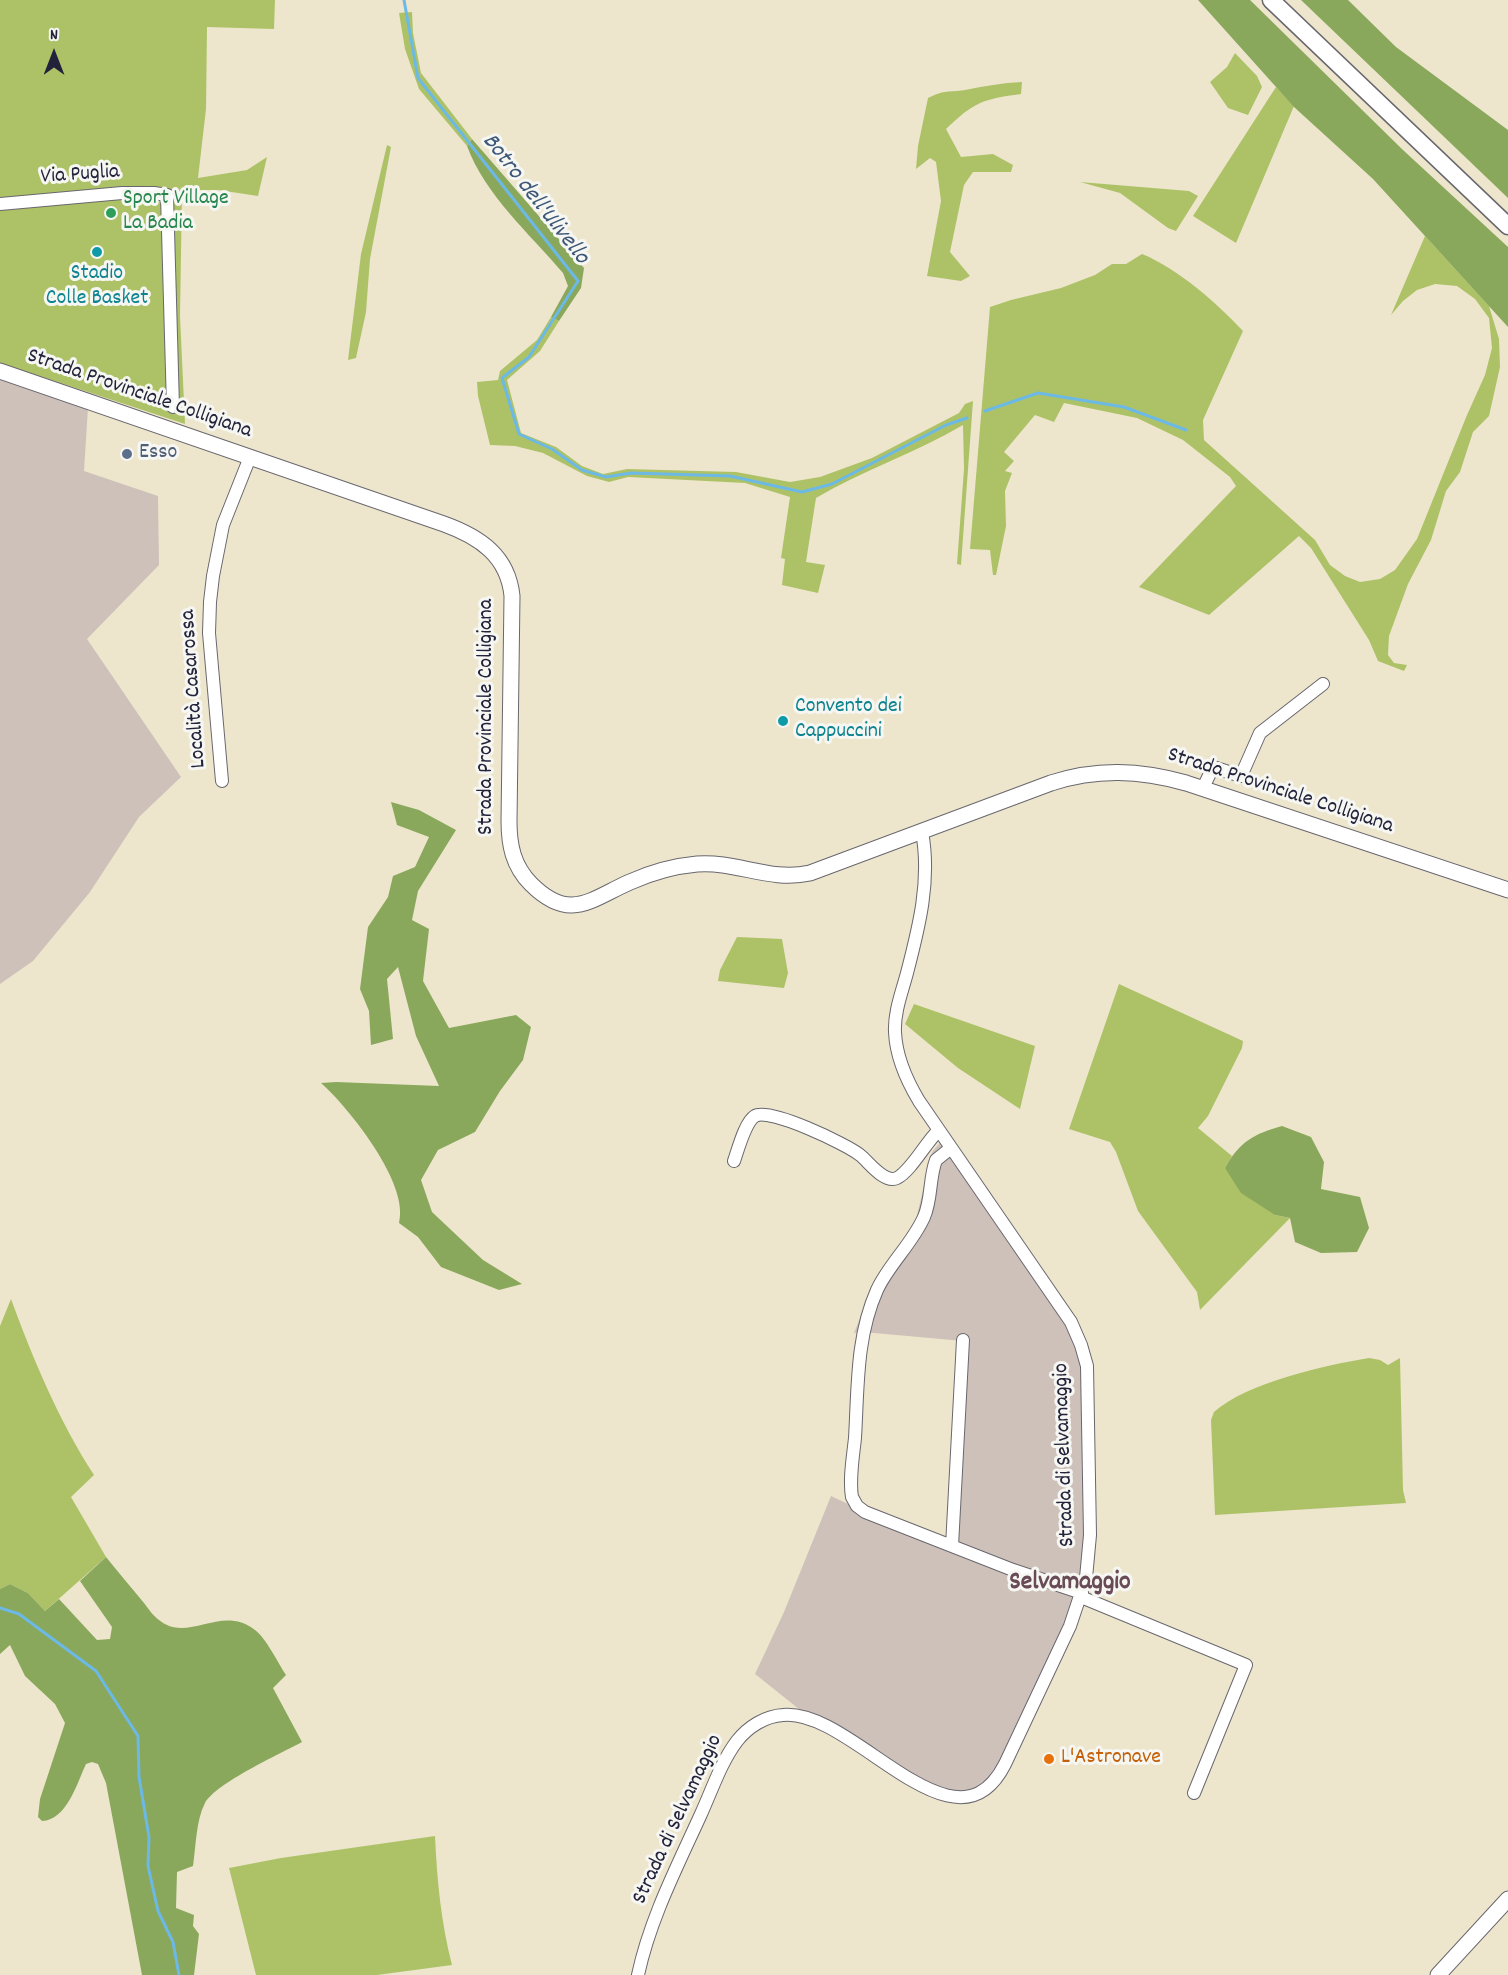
<!DOCTYPE html>
<meta charset="utf-8">
<style>
body{margin:0}
#map{position:relative;width:1508px;height:1975px;overflow:hidden;background:#ede6cd;font-family:Dekko,sans-serif}
canvas{display:block}
.north{position:absolute;left:24px;top:24px;width:60px;height:60px;-webkit-text-stroke:4px #f6f6f2;paint-order:stroke;rotate:0deg;font-size:16px;font-weight:700;line-height:24px;text-align:center;color:#22223b}
.north::after{content:'';display:block;margin:auto;width:21px;height:27px;background:#22223b;clip-path:polygon(50% 0,100% 100%,50% 72%,0 100%)}
</style>
<div id="map">
<canvas width="1508" height="1975"></canvas>
<div class="north">N</div>
</div>
<script>
const ctx = document.querySelector('canvas').getContext('2d');
ctx.lineJoin = 'round';
function fill(path, color) {
  ctx.fillStyle = color;
  ctx.fill(path, 'evenodd');
}
function strokePath(path, color, width, dash) {
  ctx.strokeStyle = color;
  ctx.lineWidth = width;
  ctx.lineCap = dash ? 'butt' : 'round';
  ctx.setLineDash(dash || []);
  ctx.stroke(path);
}
function write(font, color, halo, rows, align = 'center') {
  ctx.font = font + ' Dekko,sans-serif';
  ctx.lineWidth = 6;
  ctx.setLineDash([]);
  ctx.textBaseline = 'middle';
  ctx.strokeStyle = halo;
  ctx.fillStyle = color;
  for (const [text, x, y, turn = 0] of rows) {
    ctx.save();
    ctx.translate(x, y);
    ctx.rotate((+turn || 0) * Math.PI / 180);
    ctx.textAlign = isNaN(turn) ? turn : align;
    if (halo) ctx.strokeText(text, 0, 0);
    ctx.fillText(text, 0, 0);
    ctx.restore();
  }
}
const industrial = new Path2D(`
 M0,378L88,408L84,471L158,496L159,565L87,639L181,777L139,817L90,892L33,961L0,984Z
 M944,1138L1008,1231L1085,1355L1086,1578L995,1782L955,1798L809,1717L755,1674L784,1612L831,1496L865,1512L951,1546L963,1341L863,1332L854,1333L870,1293L915,1224L932,1152Z`);
const green = new Path2D(`
 M0,0H275L274,29L207,27L206,109L198,178L247,170L267,157L258,196L218,190H182L180,316L185,424L0,363Z
 M412,12L413,33L421,73L472,139L467,146L419,89L405,49L399,13Z
 M1235,53L1257,76L1262,87L1248,115L1228,108L1210,82L1227,67Z
 M1022,82L1021,94C983,99 974,102 946,129L961,157L993,154L1013,165L1011,172H973L964,185L950,252L970,276L961,281L927,276L941,201L936,162L930,158L916,169L918,146L928,98C946,89 947,93 965,90C984,86 1002,83 1022,82Z
 M1276,87L1294,106L1236,243L1193,216Z
 M387,145L391,147L370,259L366,312L356,358L348,360L361,254Z
 M1080,182L1189,191L1198,196L1176,231L1168,228L1120,193Z
 M1425,236L1489,306L1499,339L1500,367L1489,416L1473,432L1460,472L1446,491L1431,540L1408,584L1389,636L1388,655L1394,663L1407,665L1404,671L1378,661L1369,640L1311,548L1299,536L1209,615L1139,587L1236,486L1230,477L1183,440L1137,418L1064,403L1054,422L1035,415L1004,452L1014,461L1005,471L1012,473L1005,491L1006,526L996,575H993L990,550L970,549L990,307L1011,300L1061,288L1095,275L1112,264H1126L1142,254C1177,268 1217,303 1243,331L1203,420L1204,440L1315,540L1330,565L1345,576L1360,582L1380,579L1395,570L1417,539L1467,415L1485,375L1492,348L1489,318L1475,299L1457,286L1435,284L1417,290L1403,301L1391,315Z
 M551,317L559,321L540,351L507,380L521,433L556,447L582,466L603,474L627,469L736,472L790,482L820,477L872,458L959,413L965,404L973,401L961,565L957,564L964,469L963,425C916,453 863,470 816,498L806,562L825,565L818,593L782,585L785,559L781,558L790,497L745,483L628,477L609,482L587,476L543,453L515,446L490,445L478,396L477,382L498,380L500,371L537,340Z
 M737,937L782,939L788,973L784,988L718,981L720,970Z
 M1119,984L1243,1041L1242,1048L1208,1116L1198,1128L1232,1156L1225,1168L1275,1215L1290,1218L1200,1310L1197,1292L1138,1211L1116,1152L1110,1142L1069,1129Z
 M914,1004L1035,1046L1020,1109L958,1068L905,1024Z
 M11,1299C33,1359 59,1421 94,1475L71,1497L106,1557L45,1611L28,1593L10,1584L0,1589V1326Z
 M1369,1358L1380,1360L1388,1365L1400,1358L1403,1490L1406,1503L1215,1515L1211,1420L1214,1412C1246,1383 1326,1365 1369,1358Z
 M435,1836C437,1880 441,1922 452,1965L377,1975H256L229,1868L281,1858Z`);
const forest = new Path2D(`
 M1198,0H1250L1403,150L1508,247V327L1373,179L1294,107Z
 M1301,0H1348L1396,47L1508,130V198Z
 M472,139L584,268L581,288L559,321L551,317L568,286L563,273C530,234 485,195 467,146Z
 M391,802L419,810L456,830L418,891L412,920L429,929L423,981L449,1028L516,1015L531,1027L523,1060L500,1091L475,1132L438,1150L421,1180L432,1212L483,1260L522,1284L499,1290L441,1267L418,1237L399,1223C410,1184 349,1108 321,1083L336,1082L439,1086L416,1036L398,967L387,979L393,1039L371,1045L369,1011L360,989L368,927L388,897L393,876L415,867L429,837L397,825Z
 M1282,1126L1311,1137L1324,1162L1321,1189L1360,1197L1369,1228L1357,1252L1321,1253L1295,1242L1290,1218L1275,1215L1241,1193L1225,1168C1240,1141 1254,1134 1282,1126Z
 M106,1557C118,1572 131,1587 144,1603C148,1608 153,1616 159,1620C188,1644 221,1603 255,1630C266,1638 278,1663 286,1675L273,1688L302,1742C280,1754 216,1783 205,1803C196,1820 196,1846 193,1866L177,1872L176,1908L194,1915L193,1926L199,1934L194,1975H142L106,1783L98,1764L92,1762L86,1764C77,1783 67,1820 42,1821L38,1817L40,1799L65,1723L55,1704L25,1676L10,1645L0,1654V1589L10,1584L28,1593L45,1611L59,1599L97,1640L110,1639L112,1627L80,1581Z`);
const stream = new Path2D(`
 M404,0L418,78L578,281L529,357L502,378L519,434L552,449L582,470L606,477L631,473L730,476L802,492L832,484L946,425L967,418
 M985,411L1038,393L1124,407L1186,430
 M0,1608L19,1614L96,1671L138,1736L139,1777L149,1837L148,1866L158,1911L173,1942L179,1975`);
const minor = new Path2D(`
 M0,204L122,193H154L167,195L173,407
 M222,781L209,633L210,602L213,576L223,525L250,457
 M1203,788L1213,767L1241,776L1260,733L1323,684
 M951,1148L936,1160C929,1178 932,1199 924,1217C912,1244 889,1264 877,1290C856,1337 858,1388 855,1438C853,1457 849,1479 852,1497L857,1506L865,1512L1013,1570L1082,1593
 M734,1161C738,1150 745,1122 755,1116C769,1107 846,1144 860,1155C868,1161 884,1184 897,1178C911,1171 926,1142 939,1130
 M952,1546L963,1340
 M1081,1597L1246,1665L1194,1793
 M638,1975C650,1919 677,1867 701,1814C712,1790 721,1762 737,1741C748,1727 765,1716 783,1715C853,1708 955,1863 1005,1764L1070,1626L1086,1578L1090,1535L1087,1366L1081,1345L1071,1322L919,1101C907,1081 896,1056 895,1032C894,1012 902,992 907,973C919,927 931,880 922,832`);
const major = new Path2D(`
 M0,371L444,524C480,537 508,556 512,596L509,821C509,845 513,866 531,884C570,923 591,899 630,882C650,873 675,866 697,864C737,861 770,882 810,873L1051,783C1097,768 1140,770 1186,783L1508,890
 M1438,1975L1508,1899`);
const highway = new Path2D(`
 M1271,0L1508,226`);
const markers = [
 [111,213,6,"#2e9e5b"],
 [97,252,6,"#0f9aa8"],
 [127,454,6,"#5c6f8a"],
 [783,721,6,"#0f9aa8"],
 [1049,1759,6,"#e8710a"]
];
const streetNames = [
 ["Via Puglia",80,176,-4],
 ["Strada Provinciale Colligiana",139,395,19],
 ["Località Casarossa",195,689,-94],
 ["Strada Provinciale Colligiana",488,717,-90],
 ["Strada Provinciale Colligiana",1280,792,18],
 ["Strada di Selvamaggio",1066,1455,-92],
 ["Strada di Selvamaggio",679,1820,-65]
];
const leisureNames = [
 ["Sport Village",123,200],
 ["La Badia",123,225]
];
const cultureNames = [
 ["Stadio",97,275],
 ["Colle Basket",97,300],
 ["Convento dei",795,708,"left"],
 ["Cappuccini",795,733,"left"]
];
const serviceNames = [
 ["Esso",139,454]
];
const foodNames = [
 ["L'Astronave",1061,1759]
];
const waterNames = [
 ["Botro dell'Ulivello",534,200,52]
];
const quarterNames = [
 ["Selvamaggio",1070,1584]
];
fill(industrial, '#cec1ba');
fill(green, '#adc267');
fill(forest, '#8aa85c');
strokePath(stream, '#6cb9e6', 3);
strokePath(minor, '#69676e', 14);
strokePath(major, '#69676e', 17);
strokePath(highway, '#69676e', 19);
strokePath(minor, '#fff', 12);
strokePath(major, '#fff', 15);
strokePath(highway, '#fff', 16);
for (const [x, y, r, color] of markers) {
  const dot = new Path2D();
  dot.arc(x, y, r, 0, 2 * Math.PI);
  ctx.fillStyle = color;
  ctx.fill(dot);
  strokePath(dot, '#f6f6f2', 2);
}
write('22px', '#22223b', '#f6f6f2', streetNames);
write('22px', '#27864d', '#f6f6f2', leisureNames, 'left');
write('22px', '#0d838f', '#f6f6f2', cultureNames);
write('22px', '#4e5e75', '#f6f6f2', serviceNames, 'left');
write('22px', '#c56008', '#f6f6f2', foodNames, 'left');
write('italic 24px', '#3c5777', '#f6f6f2', waterNames);
write('bold 26px', '#684b56', '#f6f6f2', quarterNames);
</script>
